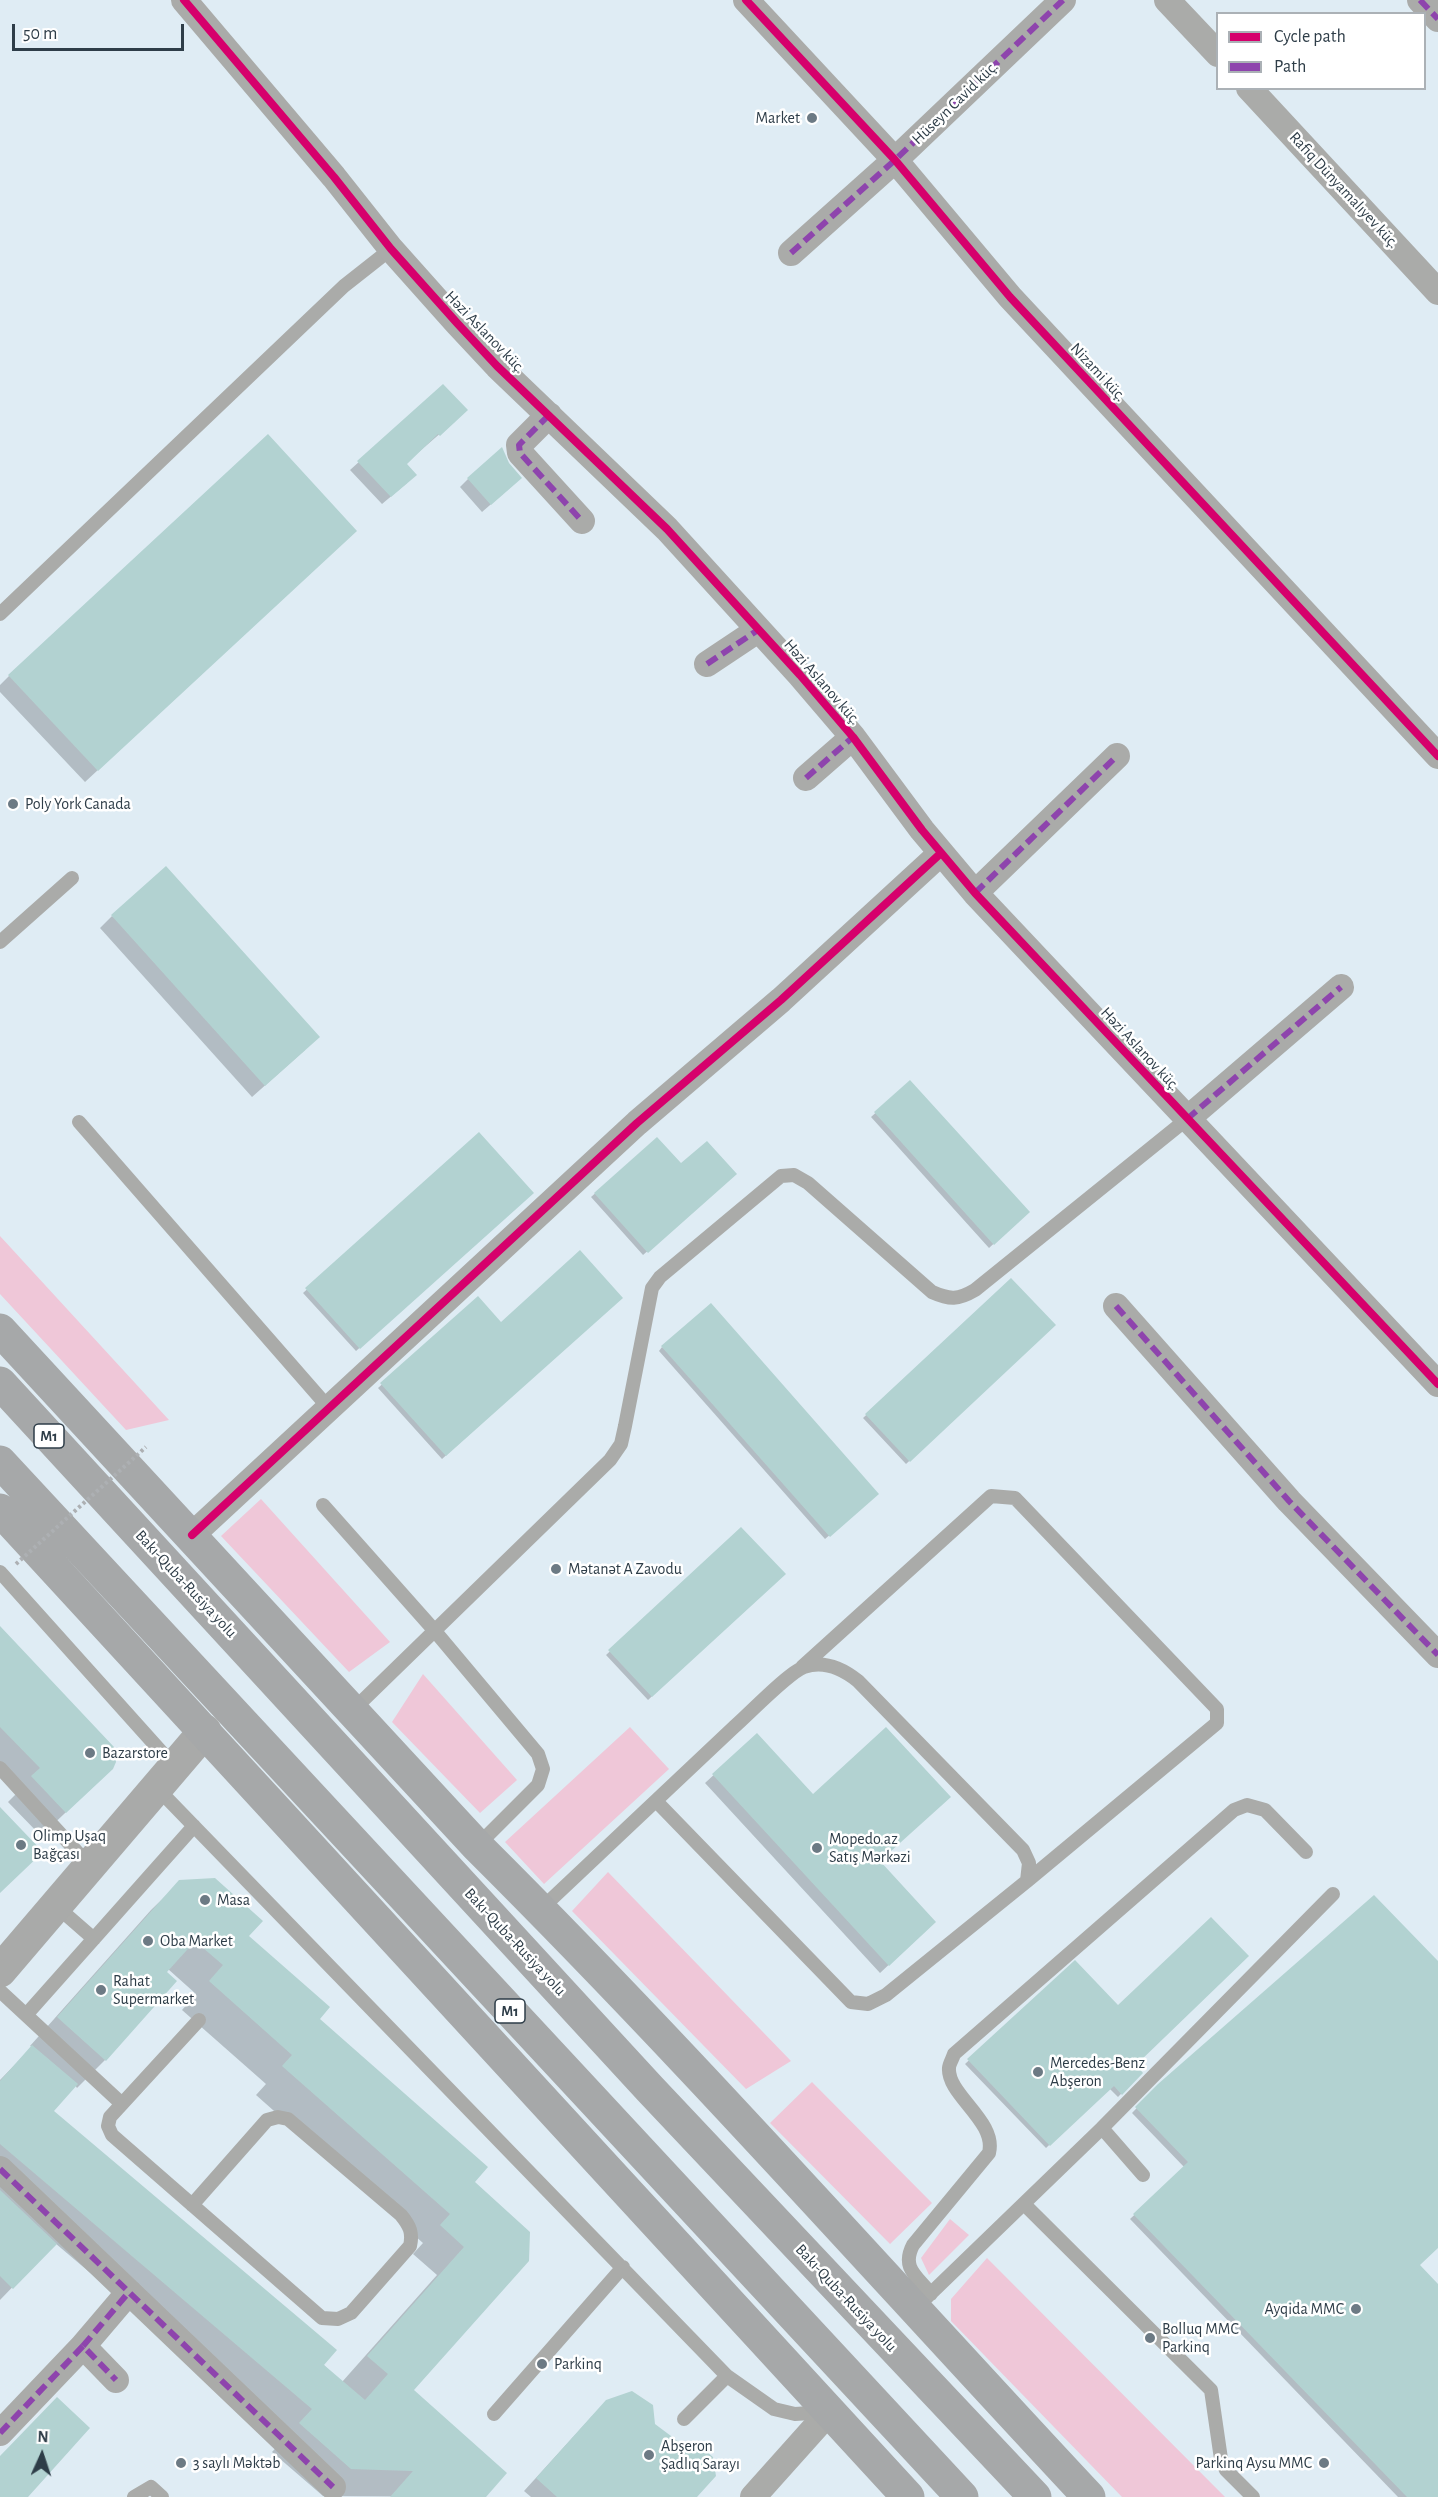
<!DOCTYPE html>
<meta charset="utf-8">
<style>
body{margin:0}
#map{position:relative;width:1438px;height:2497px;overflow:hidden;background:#dfecf4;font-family:"Alegreya Sans",sans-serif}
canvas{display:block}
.legend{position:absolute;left:1216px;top:12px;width:210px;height:78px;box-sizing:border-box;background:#fff;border:2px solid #abb1b6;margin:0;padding:8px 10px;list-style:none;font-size:18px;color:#2e3d48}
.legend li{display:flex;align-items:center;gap:12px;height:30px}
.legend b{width:30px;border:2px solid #abb1b6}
.north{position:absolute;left:12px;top:2425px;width:60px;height:60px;-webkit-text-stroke:4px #fff;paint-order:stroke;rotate:3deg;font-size:16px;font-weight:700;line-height:24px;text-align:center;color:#2e3d48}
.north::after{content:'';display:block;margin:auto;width:21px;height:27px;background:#2e3d48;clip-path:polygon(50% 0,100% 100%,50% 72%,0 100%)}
.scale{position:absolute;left:12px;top:24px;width:172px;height:27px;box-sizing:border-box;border:3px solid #2e3d48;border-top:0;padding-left:8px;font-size:18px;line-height:21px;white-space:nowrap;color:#2e3d48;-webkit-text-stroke:4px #fff;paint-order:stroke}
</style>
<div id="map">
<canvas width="1438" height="2497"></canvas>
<ul class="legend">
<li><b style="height:8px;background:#d6006c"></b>Cycle path</li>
<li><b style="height:8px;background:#8e44ad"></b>Path</li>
</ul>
<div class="north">N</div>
<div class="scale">50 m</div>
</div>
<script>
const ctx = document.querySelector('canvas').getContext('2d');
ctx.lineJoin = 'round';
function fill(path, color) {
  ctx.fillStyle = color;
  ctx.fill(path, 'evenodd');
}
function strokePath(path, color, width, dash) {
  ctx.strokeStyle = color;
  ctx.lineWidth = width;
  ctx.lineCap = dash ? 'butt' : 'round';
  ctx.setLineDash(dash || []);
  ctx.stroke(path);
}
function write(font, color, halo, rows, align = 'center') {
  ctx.font = font + ' "Alegreya Sans",sans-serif';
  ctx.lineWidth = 5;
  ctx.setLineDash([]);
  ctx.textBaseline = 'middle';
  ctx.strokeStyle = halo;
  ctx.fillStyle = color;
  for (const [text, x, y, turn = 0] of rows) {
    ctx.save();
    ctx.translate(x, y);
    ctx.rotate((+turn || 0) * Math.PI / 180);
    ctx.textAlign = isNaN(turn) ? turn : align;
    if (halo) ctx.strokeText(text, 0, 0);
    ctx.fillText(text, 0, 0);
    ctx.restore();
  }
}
const green = new Path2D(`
 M0,1236L169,1420L126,1430L0,1294Z
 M261,1499L390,1642L349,1672L221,1536Z
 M423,1674L517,1780L480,1813L392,1722Z
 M630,1727L669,1769L544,1884L505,1842Z
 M608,1872L791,2061L746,2089L572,1911Z
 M812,2082L932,2203L890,2244L770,2123Z
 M950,2219L969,2235L929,2275L921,2258Z
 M987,2258L1225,2497H1122L951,2321V2299Z`);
const shadow = new Path2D(`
 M443,386L458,418L405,464L407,483L382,504L350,470Z
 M468,479L512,486L482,512L460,487Z
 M343,543L85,782L0,692V685L9,676Z
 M112,916L305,1050L252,1097L100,928Z
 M910,1082L1028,1212L989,1248L871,1117Z
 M479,1134L532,1193L356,1351L303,1293Z
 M657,1139L681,1165L735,1174L643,1255L591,1197Z
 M1011,1280L1054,1325L906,1464L863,1418Z
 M478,1298L500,1324L621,1298L442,1459L378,1388Z
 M662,1347L874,1497L825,1539L659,1351Z
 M741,1529L783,1574L648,1700L606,1655Z
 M0,1629L86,1793L41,1836L8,1802L16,1794L0,1777Z
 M757,1735L813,1796L926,1930L880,1973L705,1783Z
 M180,1882L247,1936L318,2019L472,2183L529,2232L411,2390L484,2497L323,2496L272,2452L285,2438L55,2243L0,2300V2080L32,2047L30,2046L151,1910ZM168,1969L196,1994L182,2010L266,2084L256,2095L423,2243L413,2254L437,2275L342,2382L52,2112L75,2085L77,2088L105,2060Z
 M1075,1962L1134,2065L1141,2073L1118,2097L1109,2088L1046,2148L965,2064Z
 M1438,1963V2246L1418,2265L1438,2286V2497H1398L1130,2219L1185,2168L1132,2113L1159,2085Z
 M594,2414L654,2425L695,2497H531L524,2491Z`);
const building = new Path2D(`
 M443,384L468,410L440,436L438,434L407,464L417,475L391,497L357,461Z
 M268,434L357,531L98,771L8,675Z
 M502,447L509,463L522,478L491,505L467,478Z
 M166,866L320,1037L265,1086L111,915Z
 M910,1080L1030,1212L994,1245L874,1112Z
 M479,1132L534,1193L360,1349L305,1288Z
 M657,1137L681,1163L707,1141L737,1174L648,1253L594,1193Z
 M580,1250L623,1298L446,1456L380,1383L478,1296L501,1322Z
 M1011,1278L1056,1325L910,1462L865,1414Z
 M711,1303L879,1494L830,1537L661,1346Z
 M741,1527L786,1574L652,1697L608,1650Z
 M0,1626L114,1747L116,1762L113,1769L66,1813L31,1776L40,1768L0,1727Z
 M886,1727L951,1797L880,1861L936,1922L889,1966L712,1774L757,1733L813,1794Z
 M0,1807L43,1852L0,1893Z
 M215,1878L263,1921L249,1936L330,2007L320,2019L488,2167L475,2182L530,2232L529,2261L414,2390L507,2473L486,2497H390L413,2471L351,2469L299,2423L312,2409L0,2144V2081L32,2045L78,2084L54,2111L337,2350L324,2365L365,2400L388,2374L367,2356L464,2247L440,2225L450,2214L282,2066L292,2055L209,1981L223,1965L195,1941L167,1972L177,1981L106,2061L57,2017L179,1880Z
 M1374,1895L1438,1961V2248L1420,2265L1438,2284V2497H1407L1133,2214L1188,2162L1135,2107L1158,2084Z
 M1211,1917L1249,1956L1136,2065L1143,2073L1122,2095L1114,2086L1050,2146L967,2059L1075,1960L1118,2005Z
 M0,2190L57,2244L13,2289L0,2276Z
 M632,2391L653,2405L655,2424L679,2442L696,2443L713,2457L716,2476L697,2497H557L536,2478L606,2400Z
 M57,2397L90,2428L28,2497H0V2456Z`);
const lane = new Path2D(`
 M0,614L344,286L391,249
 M0,942L72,878
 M79,1122L328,1407
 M323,1505L434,1630L538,1754L543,1769L538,1785L477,1846
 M0,1572L174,1766
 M802,1667L991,1496L1015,1498L1217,1709V1723L1027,1881
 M352,1711L610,1460L621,1444L625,1426L652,1288L660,1277L781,1176L794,1175L808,1183L932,1292C950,1300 958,1300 975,1290L1187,1119
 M0,1768L89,1865
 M156,1787L727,2376L774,2409L795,2414L826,2412
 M55,1905L94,1939
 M541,1909C605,1848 670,1788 734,1727C749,1714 788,1673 804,1667C824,1660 843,1669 858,1681L1023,1850L1029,1863L1027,1881L886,1995L868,2004L851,2002L656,1801
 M0,1991L122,2104
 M26,2015L194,1826
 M1102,2128L1333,1894
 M1024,2204L1211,2390L1221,2459L1226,2470L1253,2497
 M192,2205L267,2120L278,2117L288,2119L401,2215C410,2226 413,2233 410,2246L351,2313L338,2319L322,2318L112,2135L108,2126L110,2117L199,2020
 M931,2294C917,2276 901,2268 913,2245L989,2153C997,2121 947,2095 949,2068C949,2064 953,2058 954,2054L1234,1810L1247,1805L1265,1810L1306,1852
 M924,2300L1102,2128L1143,2175
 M494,2414L623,2267
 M684,2419L727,2376
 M134,2497L151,2487L162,2497`);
const street = new Path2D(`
 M184,0L334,177L391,249L457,323L497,366L667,529L800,675L853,737L922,830L975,893L1438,1384
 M746,0L895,160L1010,297L1438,756
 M1167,0L1218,54
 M1420,0L1438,19
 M1249,88L1438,292
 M791,253L895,160L1063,0
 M549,415L519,445L520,453L582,521
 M707,664L758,630
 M806,778L853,737
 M975,893L1117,756
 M1187,1119L1341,987
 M1116,1306L1289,1501L1438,1655
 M192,1535L637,1123L781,1000L941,853
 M0,2169L333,2487
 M83,2346L129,2292
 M0,2433L83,2346L116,2380
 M753,2497L829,2412`);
const secondary = new Path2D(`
 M0,1971L205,1731`);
const highway = new Path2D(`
 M0,1330L477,1846C688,2056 886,2280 1089,2497
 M0,1383L650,2089L1035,2497
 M0,1462L962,2497
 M0,1510L908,2497`);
const pathBridge = new Path2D(`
 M16,1564L146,1447`);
const quiet = new Path2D(`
 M1420,0L1438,19
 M791,253L895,160L1063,0
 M549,415L519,445L520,453L582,521
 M707,664L758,630
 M806,778L853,737
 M975,893L1117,756
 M1187,1119L1341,987
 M1116,1306L1289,1501L1438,1655
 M0,2169L333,2487
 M83,2346L129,2292
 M0,2433L83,2346L116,2380`);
const cycleway = new Path2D(`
 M184,0L334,177L391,249L457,323L497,366L667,529L800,675L853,737L922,830L975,893L1438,1384
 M746,0L895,160L1010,297L1438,756
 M192,1535L637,1123L781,1000L941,853`);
const markers = [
 [812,118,6,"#6c7a84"],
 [13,804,6,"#6c7a84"],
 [556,1569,6,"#6c7a84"],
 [90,1753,6,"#6c7a84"],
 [21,1845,6,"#6c7a84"],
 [817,1848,6,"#6c7a84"],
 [205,1900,6,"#6c7a84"],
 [148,1941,6,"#6c7a84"],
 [101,1990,6,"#6c7a84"],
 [1038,2072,6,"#6c7a84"],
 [1356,2309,6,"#6c7a84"],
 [1150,2338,6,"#6c7a84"],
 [542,2364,6,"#6c7a84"],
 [649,2455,6,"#6c7a84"],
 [181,2463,6,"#6c7a84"],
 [1324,2463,6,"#6c7a84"]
];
const shields = [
 [49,1436,30],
 [510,2011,30]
];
const shieldNames = [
 ["M1",49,1436],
 ["M1",510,2011]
];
const streetNames = [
 ["Hüseyn Cavid küç.",955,103,-44],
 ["Rafiq Dünyamalıyev küç.",1344,190,47],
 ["Həzi Aslanov küç.",485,332,46],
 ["Nizami küç.",1098,372,47],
 ["Həzi Aslanov küç.",822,682,49],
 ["Həzi Aslanov küç.",1140,1049,47],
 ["Bakı-Quba-Rusiya yolu",186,1584,47],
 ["Bakı-Quba-Rusiya yolu",515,1942,47],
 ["Bakı-Quba-Rusiya yolu",846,2298,47]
];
const poiNames = [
 ["Market",800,118,"right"],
 ["Poly York Canada",25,804],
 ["Mətanət A Zavodu",568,1569],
 ["Bazarstore",102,1753],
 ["Olimp Uşaq",33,1836],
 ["Bağçası",33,1854],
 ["Mopedo.az",829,1839],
 ["Satış Mərkəzi",829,1857],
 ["Masa",217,1900],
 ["Oba Market",160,1941],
 ["Rahat",113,1981],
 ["Supermarket",113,1999],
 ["Mercedes-Benz",1050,2063],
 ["Abşeron",1050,2081],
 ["Ayqida MMC",1344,2309,"right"],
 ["Bolluq MMC",1162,2329],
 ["Parkinq",1162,2347],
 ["Parkinq",554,2364],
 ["Abşeron",661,2446],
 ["Şadlıq Sarayı",661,2464],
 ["3 saylı Məktəb",193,2463],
 ["Parkinq Aysu MMC",1312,2463,"right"]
];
fill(green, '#efc7d8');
fill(shadow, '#0003');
fill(building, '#b2d2d1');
strokePath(lane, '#aaaba9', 14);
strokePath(street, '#aaaba9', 26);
strokePath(secondary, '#a9aaa9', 33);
strokePath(highway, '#a6a8a9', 33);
strokePath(pathBridge, '#adb0b3', 4, [3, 3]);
strokePath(quiet, '#8e44ad', 6, [12, 6]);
strokePath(cycleway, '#d6006c', 8);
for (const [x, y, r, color] of markers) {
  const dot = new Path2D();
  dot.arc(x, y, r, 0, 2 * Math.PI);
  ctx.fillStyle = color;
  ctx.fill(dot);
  strokePath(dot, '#fff', 2);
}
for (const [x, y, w] of shields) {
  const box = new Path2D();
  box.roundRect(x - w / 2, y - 12, w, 24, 4.5);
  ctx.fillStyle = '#fff';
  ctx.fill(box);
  strokePath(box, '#2e3d48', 1.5);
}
write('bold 15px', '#2e3d48', null, shieldNames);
write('16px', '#2e3d48', '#fff', streetNames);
write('16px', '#2e3d48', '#fff', poiNames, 'left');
</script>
